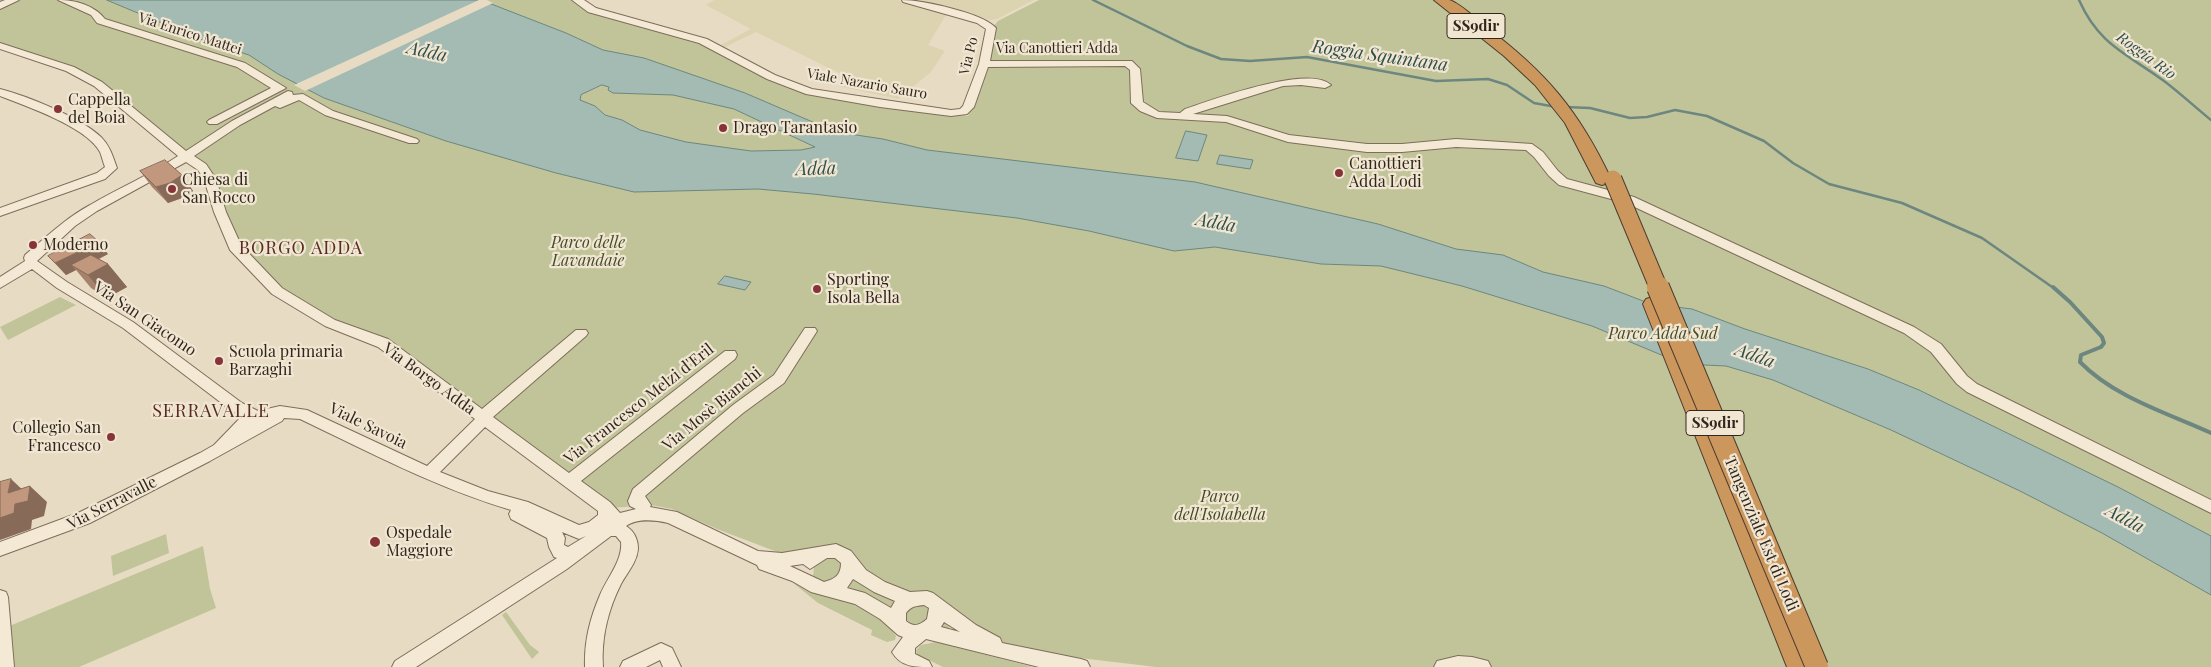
<!DOCTYPE html>
<meta charset="utf-8">
<style>
body{margin:0}
canvas{display:block;background:#e7dbc3}
</style>
<canvas width="2211" height="667"></canvas>
<script>
const ctx = document.querySelector('canvas').getContext('2d');
ctx.lineJoin = 'round';
function fill(path, color) {
  ctx.fillStyle = color;
  ctx.fill(path, 'evenodd');
}
function strokePath(path, color, width, dash) {
  ctx.strokeStyle = color;
  ctx.lineWidth = width;
  ctx.lineCap = dash ? 'butt' : 'round';
  ctx.setLineDash(dash || []);
  ctx.stroke(path);
}
function write(font, color, halo, rows, align = 'center') {
  ctx.font = font + ' "Playfair Display",serif';
  ctx.lineWidth = 4.5;
  ctx.setLineDash([]);
  ctx.textBaseline = 'middle';
  ctx.strokeStyle = halo;
  ctx.fillStyle = color;
  for (const [text, x, y, turn = 0] of rows) {
    ctx.save();
    ctx.translate(x, y);
    ctx.rotate((+turn || 0) * Math.PI / 180);
    ctx.textAlign = isNaN(turn) ? turn : align;
    if (halo) ctx.strokeText(text, 0, 0);
    ctx.fillText(text, 0, 0);
    ctx.restore();
  }
}
const farmland = new Path2D(`
 M714,0H898L946,15L928,45L945,51L930,73L898,99L838,86L847,77L756,32L725,47L721,45L751,29L706,5Z
 M915,0H1034L997,19L990,20Z`);
const green = new Path2D(`
 M0,0H571L702,42L795,88L879,105L968,116L986,64L993,27L998,21L1039,0H2211V667H1156L1072,657L1017,647L949,627L945,633L927,624L908,626L896,603L890,608L849,587L820,582L813,577L814,566L717,529L672,509L651,505L610,508L387,343L333,322L277,287L238,246L223,211L216,180L212,173L92,75L0,43Z
 M60,297L76,305L8,340L0,327Z
 M166,534L169,553L113,576L111,556Z
 M203,546L210,589L216,608L79,667H11L7,627Z
 M788,575L815,594L845,597L889,625L896,636L895,640L887,642L871,635L872,630L818,603L787,578Z
 M506,612L530,645L539,652L532,659L502,615Z
 M936,642L1033,667H943L917,654L916,650L921,645Z`);
const water = new Path2D(`
 M107,0H481L566,33L603,50L644,58L745,93L836,132L883,139L927,150L1195,182L1378,224L1456,249L1503,255L1543,272L1604,286L1651,304L1692,309L1745,329L1868,369L1919,390L2118,487L2211,536V595L2102,533L2020,491L1891,430L1773,380L1726,366L1683,364L1592,326L1462,286L1381,266L1321,264L1215,247L1174,251L1089,231L1017,218L813,194L758,189L634,192L556,173L446,141L324,98L278,74L249,55L205,41ZM602,85L609,87L608,90L613,93L673,95L734,109L815,147L801,150L751,151L686,142L640,130L622,120L605,115L595,106L580,100L581,95Z
 M1186,131L1207,135L1198,161L1176,158Z
 M1220,155L1253,160L1250,169L1217,164Z
 M725,276L751,282L745,290L718,284Z`);
const pier = new Path2D(`
 M479,0H487L493,3L305,91L294,85Z`);
const streamFar1 = new Path2D(`
 M1093,0L1187,46L1221,59L1250,61L1307,57L1436,81L1488,79L1507,85L1534,103L1556,107
 M2079,0C2099,45 2126,53 2164,81C2180,93 2195,107 2211,120
 M1565,107L1590,108L1630,118L1647,117L1675,110L1707,116L1764,141L1793,163L1829,184L1902,203L1982,238L2055,289`);
const stream = new Path2D(`
 M2053,287L2070,302L2102,337L2104,343L2101,347L2081,355L2080,362C2114,397 2167,413 2211,433`);
const minor = new Path2D(`
 M5,0H19L0,9V2Z
 M58,0C75,0 94,5 105,19L245,63L286,88L217,124H209L207,122L209,120L271,88L237,67L97,23L91,15Z
 M572,0H584L596,8L707,39L775,75L812,89L951,110L960,109L963,106L979,64L986,29L977,23L903,2L902,0C922,0 983,13 996,28L990,61H1132L1140,69L1143,102L1159,112L1180,113L1185,109C1212,100 1309,64 1331,85L1325,88L1301,85L1283,86L1193,114L1227,116L1289,135L1367,144H1402L1456,139L1532,144L1543,152L1558,171L1567,179L1634,197L1914,327L1941,344L1967,376L1977,384L2211,500V513L1967,392L1957,384L1931,352L1904,333L1626,203L1559,185L1549,176L1534,157L1526,150L1456,147L1402,152H1367L1288,142L1226,122L1157,118L1140,111L1131,103L1130,70L1125,66L988,67L974,107L967,114L951,116L880,107L806,94L767,79L699,43L588,12Z
 M0,43L74,67L102,82L186,151L232,121L288,91L292,92L293,95L303,94L333,111L417,139L419,141L417,143H409L325,115L299,100L280,108L275,106L240,125L194,156L206,164L216,179L226,212L241,245L282,288L335,320L388,339L482,409L576,330H586L588,333L586,336L493,417L569,473L725,351H735L737,355L735,359L581,481L610,502L620,513L636,509L630,506L628,501L633,489L733,405L774,375L805,328H815L817,331L784,383L743,413L645,496L651,505L650,507L677,512L758,551L782,553L836,544L851,551L866,570L885,582L910,592L927,591L933,593L976,625L1000,638L1002,643L1081,659L1087,661L1090,667H1039L926,639L915,648V654L929,661L932,667C914,667 901,667 892,652L903,637L898,635L880,619L855,604L811,592L792,581L759,569L757,565L668,523C654,520 638,518 626,526C634,531 638,539 638,549C637,562 627,573 621,584C608,610 601,638 603,667H585C584,642 590,618 600,595C607,578 623,560 621,542L616,536H611L567,569L416,667H392L395,661L557,558L554,557L549,547L547,538L511,519L509,514L511,510C437,488 369,452 300,419L284,418L282,421L210,461L90,523L0,556V542L78,513L200,453L214,445L242,416L232,411L123,328L57,288L32,269L0,288V277L25,261L24,258L25,255C46,237 66,218 90,205C119,188 150,175 178,156L94,86L66,71L0,49ZM186,162L198,170L204,179L214,212L230,250L272,294L325,326L378,347L475,419L427,466L307,410L280,406L258,411L242,403L133,322L67,282L37,261L75,226L97,211ZM485,427L598,511V515L589,522L579,525L528,502L488,491L440,472ZM562,532L579,539L586,536L568,547L564,545L565,538ZM827,558H835L841,563C841,575 835,579 824,582L790,566L803,564L810,569ZM853,579L874,592L895,601L891,608L865,593L847,588ZM924,605L929,608L927,619C920,625 914,628 906,621V613C911,606 916,606 924,605ZM944,622L960,632L941,627Z
 M0,89C28,96 81,118 101,137C110,146 113,157 117,168L105,179L0,216V208L97,173L105,167C103,162 102,157 100,152C87,127 26,106 0,96Z
 M0,590L6,592L8,597L14,667H0Z
 M661,643L672,648L681,667H663L660,660L646,667H620L623,661Z
 M1458,656L1472,657L1488,661L1491,667H1434L1437,661Z`);
const highway = new Path2D(`
 M1434,0C1438,0 1444,0 1449,0C1458,2 1478,20 1486,27C1546,72 1579,111 1611,179L1608,183L1602,185L1596,183L1565,123L1535,85L1504,56Z
 M1653,297L1660,299L1663,304L1813,667H1787L1643,304L1646,299Z`);
const highwayBridgeFar1 = new Path2D(`
 M1613,179L1659,289`);
const highwayBridge = new Path2D(`
 M1658,287L1817,667`);
const wall = new Path2D(`
 M140,171L182,175L193,191L182,198L168,203L152,187Z
 M108,254L99,259L108,264L127,287L107,298L91,288L76,270L66,275L48,256Z`);
const shadedWall = new Path2D(`
 M182,175L193,191L182,198L168,203L156,187Z
 M99,242L108,254L78,269L71,265L76,270L66,275L55,263Z
 M108,264L127,287L107,298L88,275Z
 M11,479L27,494L30,486L47,502L44,516L32,520L31,529L0,540V518L8,493Z`);
const building = new Path2D(`
 M165,160L182,175L170,183L156,187L140,171Z
 M90,234L99,242L55,263L48,256Z
 M91,255L108,264L88,275L71,265Z
 M11,479L8,493L30,486L28,501L15,504L14,513L0,518V482Z`);
const markers = [
 [58,109,5,"#863438"],
 [723,128,5,"#863438"],
 [1339,173,5,"#863438"],
 [172,189,5,"#863438"],
 [33,245,5,"#863438"],
 [817,289,5,"#863438"],
 [219,361,5,"#863438"],
 [111,437,5,"#863438"],
 [375,542,6,"#863438"]
];
const farStreetnames = [
 ["Via Enrico Mattei",190,34,18],
 ["Via Canottieri Adda",1057,49],
 ["Via Po",969,56,-76],
 ["Viale Nazario Sauro",867,84,10]
];
const shields = [
 [1476,26,58],
 [1715,423,58]
];
const shieldNames = [
 ["SS9dir",1476,26],
 ["SS9dir",1715,423]
];
const farWaternames = [
 ["Roggia Rio",2146,56,36]
];
const poiNames = [
 ["Cappella",68,100],
 ["del Boia",68,118],
 ["Drago Tarantasio",733,128],
 ["Canottieri",1349,164],
 ["Adda Lodi",1349,182],
 ["Chiesa di",182,180],
 ["San Rocco",182,198],
 ["Moderno",43,245],
 ["Sporting",827,280],
 ["Isola Bella",827,298],
 ["Scuola primaria",229,352],
 ["Barzaghi",229,370],
 ["Collegio San",101,428,"right"],
 ["Francesco",101,446,"right"],
 ["Ospedale",386,533],
 ["Maggiore",386,551]
];
const parkNames = [
 ["Parco delle",588,243],
 ["Lavandaie",588,261],
 ["Parco Adda Sud",1663,334],
 ["Parco",1220,497],
 ["dell'Isolabella",1220,515]
];
const streetNames = [
 ["Via San Giacomo",145,319,34],
 ["Via Borgo Adda",429,379,36],
 ["Via Francesco Melzi d'Eril",639,404,-38],
 ["Via Mosè Bianchi",712,409,-39],
 ["Viale Savoia",368,426,26],
 ["Via Serravalle",112,503,-27],
 ["Tangenziale Est di Lodi",1761,534,67]
];
const waterNames = [
 ["Adda",427,52,13],
 ["Roggia Squintana",1380,56,8],
 ["Adda",816,169,-2],
 ["Adda",1216,223,10],
 ["Adda",1755,356,20],
 ["Adda",2125,519,28]
];
const neighbourhoodNames = [
 ["BORGO ADDA",301,248],
 ["SERRAVALLE",211,411]
];
fill(farmland, '#dcd3b1');
fill(green, '#c0c498');
fill(water, '#a4bbb3');
strokePath(water, '#6d8780', 1);
fill(pier, '#e7dbc3');
strokePath(streamFar1, '#6d8780', 2.5);
strokePath(stream, '#6d8780', 4);
strokePath(minor, '#7f6d5c', 2);
strokePath(highway, '#4d3c30', 2);
fill(minor, '#f3e9d5');
fill(highway, '#cc975d');
strokePath(highwayBridgeFar1, '#4d3c30', 19, []);
strokePath(highwayBridge, '#4d3c30', 24, []);
strokePath(highwayBridgeFar1, '#cc975d', 17);
strokePath(highwayBridge, '#cc975d', 22);
fill(wall, '#a6826c');
fill(shadedWall, '#876a58');
fill(building, '#c1977d');
strokePath(building, '#876a58', 1);
for (const [x, y, r, color] of markers) {
  const dot = new Path2D();
  dot.arc(x, y, r, 0, 2 * Math.PI);
  ctx.fillStyle = color;
  ctx.fill(dot);
  strokePath(dot, '#f0e6d1', 2);
}
write('14px', '#31261e', '#f0e6d1', farStreetnames);
for (const [x, y, w] of shields) {
  const box = new Path2D();
  box.roundRect(x - w / 2, y - 12.5, w, 25, 4);
  ctx.fillStyle = '#f0e6d1';
  ctx.fill(box);
  strokePath(box, '#31261e', 1);
}
write('bold 15px', '#31261e', null, shieldNames);
write('italic 15px', '#2f4f4b', '#f0e6d1', farWaternames);
write('16px', '#31261e', '#f0e6d1', poiNames, 'left');
write('italic 16px', '#434b27', '#f0e6d1', parkNames);
write('16px', '#31261e', '#f0e6d1', streetNames);
write('italic 18px', '#2f4f4b', '#f0e6d1', waterNames);
ctx.letterSpacing = '1px';
write('18px', '#582c23', '#f0e6d1', neighbourhoodNames);
ctx.letterSpacing = '0px';
</script>
